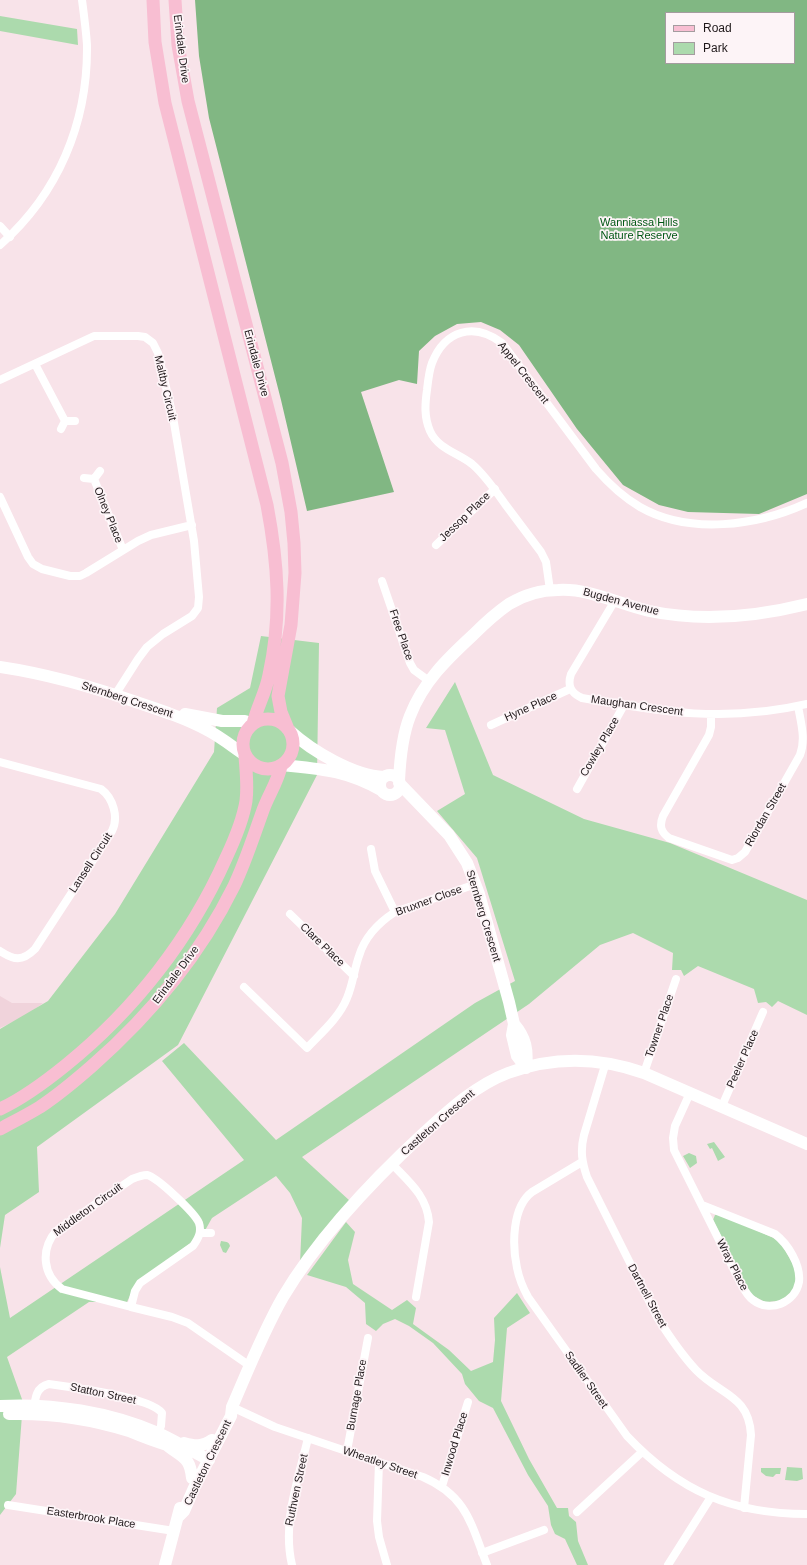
<!DOCTYPE html>
<style>
body{margin:0}
#map{position:relative;width:807px;height:1565px;overflow:hidden;background:#f8e3e9;font-family:Helvetica,sans-serif}
canvas{display:block}
.legend{position:absolute;left:665px;top:12px;width:130px;height:52px;box-sizing:border-box;background:#fdf4f7;border:1px solid #a49c9f;margin:0;padding:5px 7px;list-style:none;font-size:12px;color:#1f181a}
.legend li{display:flex;align-items:center;gap:8px;height:20px}
.legend b{width:20px;border:1px solid #a49c9f}
</style>
<div id="map">
<canvas width="807" height="1565"></canvas>
<ul class="legend">
<li><b style="height:5px;background:#f8bed2"></b>Road</li>
<li><b style="height:11px;background:#acdaad"></b>Park</li>
</ul>
</div>
<script>
const ctx = document.querySelector('canvas').getContext('2d');
ctx.lineJoin = 'round';
function fill(path, color) {
  ctx.fillStyle = color;
  ctx.fill(path, 'evenodd');
}
function strokePath(path, color, width, dash) {
  ctx.strokeStyle = color;
  ctx.lineWidth = width;
  ctx.lineCap = dash ? 'butt' : 'round';
  ctx.setLineDash(dash || []);
  ctx.stroke(path);
}
function write(font, color, halo, rows, align = 'center') {
  ctx.font = font + ' Helvetica,sans-serif';
  ctx.lineWidth = 3.5;
  ctx.setLineDash([]);
  ctx.textBaseline = 'middle';
  ctx.strokeStyle = halo;
  ctx.fillStyle = color;
  for (const [text, x, y, turn = 0] of rows) {
    ctx.save();
    ctx.translate(x, y);
    ctx.rotate((+turn || 0) * Math.PI / 180);
    ctx.textAlign = isNaN(turn) ? turn : align;
    if (halo) ctx.strokeText(text, 0, 0);
    ctx.fillText(text, 0, 0);
    ctx.restore();
  }
}
const built = new Path2D(`
 M0,996L12,1003H43L26,1016L0,1028Z`);
const green = new Path2D(`
 M0,16L77,29L78,45L0,31Z
 M261,636L319,643L317,775L178,1045L37,1147L39,1192L5,1215L0,1248V1029L48,1001L115,914L214,752L217,708L250,688Z
 M455,682L493,775L584,819L670,843L807,900V1015L778,1001L772,1007L766,1002L758,1003L754,989L698,966L684,976L681,970H672L673,953L633,933L600,945L529,1004L302,1157L350,1201L300,1263L302,1218L290,1193L276,1176L212,1218L203,1234L136,1283L127,1302H89L7,1357L23,1402L16,1494L0,1515V1267L10,1318L244,1160L162,1061L184,1043L276,1140L475,1003L515,981L477,858L437,811L465,794L445,730L426,728Z
 M714,1142L725,1157L718,1161L712,1148L710,1149L707,1144Z
 M689,1153L696,1156L697,1163L690,1168L683,1156Z
 M719,1213L780,1241L795,1268L797,1279L792,1292L780,1301L765,1302L750,1294L713,1220L715,1215Z
 M346,1222L355,1232L348,1260L353,1284L392,1310L407,1300L416,1308L413,1324L449,1350L471,1371L493,1362L495,1340L494,1318L517,1293L530,1313L507,1328L501,1401L529,1459L557,1508H568L569,1516L576,1522L578,1541L588,1565H577L565,1539L555,1534L551,1525L548,1506L528,1475L493,1408L479,1401L465,1384L462,1374L433,1343L409,1326L395,1319L383,1324L376,1331L366,1324L365,1303L346,1287L307,1275Z
 M221,1241C225,1242 229,1241 230,1246L226,1253L223,1252L220,1245Z
 M787,1467L802,1468L803,1479L797,1481L785,1480Z
 M761,1468H781L780,1474H776L773,1477L766,1476L761,1472Z`);
const forest = new Path2D(`
 M195,0H807V494L759,514L688,512L659,505L623,485L577,429L519,345L500,330L481,322L457,324L435,336L419,351L417,384L399,380L361,392L394,492L307,511L281,400L209,118L199,56ZM666,13H794V63H666Z`);
const street = new Path2D(`
 M0,226L10,237
 M0,245C58,194 88,123 87,45C86,30 84,15 82,0
 M35,364L65,421H75
 M0,380L94,336H138L145,337L153,343L158,353L173,417L194,541L199,597L198,608L192,616L163,634L147,647L138,659L115,695
 M61,429L65,421
 M84,478L94,479L123,550
 M94,479L100,471
 M0,497L28,557L33,564L42,569L70,576H80L86,573L138,541L151,535L192,525
 M436,545L495,489
 M382,581L410,663L414,670L429,681
 M550,590L546,562L541,552C529,536 517,520 505,504C495,490 485,475 472,464C458,453 438,449 430,431C424,417 425,404 427,390C428,381 429,371 432,363C445,330 474,322 502,343L596,469C609,484 623,497 640,507C689,535 757,526 807,503
 M614,602L571,674C567,686 571,693 582,698C661,712 726,723 807,704
 M711,715V727L709,735L663,816C659,826 661,832 669,838L732,860L738,858L745,852L800,755C806,739 801,723 798,706
 M491,725L570,689
 M0,762L101,789C113,798 119,817 112,831L35,949C22,962 14,960 0,951
 M577,789L624,705
 M371,849L375,871L395,912
 M290,914L354,976
 M244,987L307,1048C321,1033 339,1018 347,998C353,984 354,970 359,956C365,936 378,923 395,912L476,884
 M606,1062L584,1135C580,1151 582,1162 587,1177L657,1317C669,1336 681,1354 696,1370C720,1395 749,1395 751,1435L744,1508
 M644,1073L676,979
 M690,1093L675,1126L673,1138L674,1150L739,1280C743,1287 746,1295 753,1300C770,1313 795,1303 799,1282C801,1265 788,1244 775,1234L702,1205
 M722,1106L763,1012
 M582,1162L532,1192C512,1207 512,1245 517,1268C519,1278 523,1288 528,1297L627,1436C679,1491 732,1514 807,1514
 M392,1164C409,1182 427,1196 429,1222L416,1297
 M200,1233H211
 M131,1307L62,1289C43,1275 40,1250 56,1231L132,1179C137,1177 142,1175 147,1175C157,1177 195,1213 199,1223C202,1232 198,1239 193,1246L140,1283L135,1291L131,1307L172,1317L188,1323L250,1366
 M232,1407L275,1427L423,1477C467,1496 471,1524 487,1565
 M34,1410C35,1398 36,1387 49,1384C71,1387 150,1397 162,1413L161,1426L157,1437
 M347,1451L368,1338
 M379,1462L377,1521L379,1537L387,1565
 M442,1486L468,1402
 M8,1505L174,1531
 M577,1512L642,1452
 M482,1553L544,1530
 M292,1565C282,1522 298,1481 308,1438
 M668,1565L711,1497`);
const secondary = new Path2D(`
 M0,667C47,674 93,687 139,703C163,711 187,719 209,731C222,738 233,747 245,755
 M185,714L222,721H245L252,724
 M290,731C312,751 354,776 384,777
 M282,765C321,769 346,770 381,790
 M380 785a10 10 0 1 1 20 0a10 10 0 1 1-20 0Z
 M399,781C400,759 402,736 410,716C423,682 447,659 473,635C484,624 496,613 509,604C524,595 541,590 558,590C589,588 619,604 649,611C702,622 755,617 807,604
 M399,783L449,835L467,863L479,894L509,1002L514,1024L512,1035L517,1056L526,1068
 M514,1024C526,1038 528,1050 526,1068
 M0,1406C53,1403 109,1412 158,1433C175,1441 192,1451 209,1460
 M9,1414C49,1413 91,1419 129,1431C141,1436 154,1441 167,1445
 M184,1443C195,1446 202,1447 212,1440
 M168,1446C183,1458 190,1457 192,1478
 M179,1516L184,1511L194,1488L231,1416L232,1407C248,1370 263,1332 283,1297C318,1238 374,1179 425,1132C449,1110 476,1085 508,1073C554,1056 598,1057 644,1073L807,1144
 M165,1565L180,1508`);
const primary = new Path2D(`
 M153,0L155,42L165,103L267,505C278,563 282,616 269,675C266,692 257,707 253,724
 M175,0L178,45L188,101L282,463L291,512L294,543L295,573L291,625L278,696L281,712L288,729
 M243 744a25 25 0 1 1 50 0a25 25 0 1 1-50 0Z
 M0,1109C24,1098 45,1082 66,1065C134,1010 190,939 226,858C234,841 243,820 246,801C248,786 246,771 245,756
 M0,1129C13,1122 27,1115 40,1107C58,1095 76,1080 92,1066C149,1016 200,955 234,886C245,863 253,838 262,813C267,797 278,782 281,766`);
const streetNames = [
 ["Erindale Drive",181,49,83],
 ["Erindale Drive",256,363,75],
 ["Appel Crescent",523,373,52],
 ["Maltby Circuit",165,388,77],
 ["Olney Place",108,515,68],
 ["Jessop Place",465,517,-44],
 ["Bugden Avenue",621,602,15],
 ["Free Place",401,635,71],
 ["Sternberg Crescent",127,700,18],
 ["Maughan Crescent",637,706,8],
 ["Hyne Place",531,707,-24],
 ["Cowley Place",600,747,-60],
 ["Riordan Street",766,815,-60],
 ["Lansell Circuit",91,863,-57],
 ["Bruxner Close",429,901,-20],
 ["Sternberg Crescent",483,916,73],
 ["Clare Place",322,945,44],
 ["Erindale Drive",176,975,-53],
 ["Towner Place",660,1026,-71],
 ["Peeler Place",743,1059,-66],
 ["Castleton Crescent",438,1123,-41],
 ["Middleton Circuit",88,1210,-36],
 ["Wray Place",732,1265,63],
 ["Dartnell Street",647,1296,62],
 ["Sadlier Street",586,1380,55],
 ["Statton Street",103,1394,12],
 ["Burnage Place",357,1395,-80],
 ["Inwood Place",455,1444,-73],
 ["Castleton Crescent",208,1463,-64],
 ["Wheatley Street",380,1463,19],
 ["Ruthven Street",297,1490,-78],
 ["Easterbrook Place",91,1518,9]
];
const parkNames = [
 ["Wanniassa Hills",639,223],
 ["Nature Reserve",639,236]
];
fill(built, '#f0d3db');
fill(green, '#acdaad');
fill(forest, '#81b783');
strokePath(street, '#fff', 8);
strokePath(secondary, '#fff', 12);
strokePath(primary, '#f8bed2', 13);
write('11px', '#1f181a', '#fdf4f7', streetNames);
write('11px', '#005714', '#fdf4f7', parkNames);
</script>
